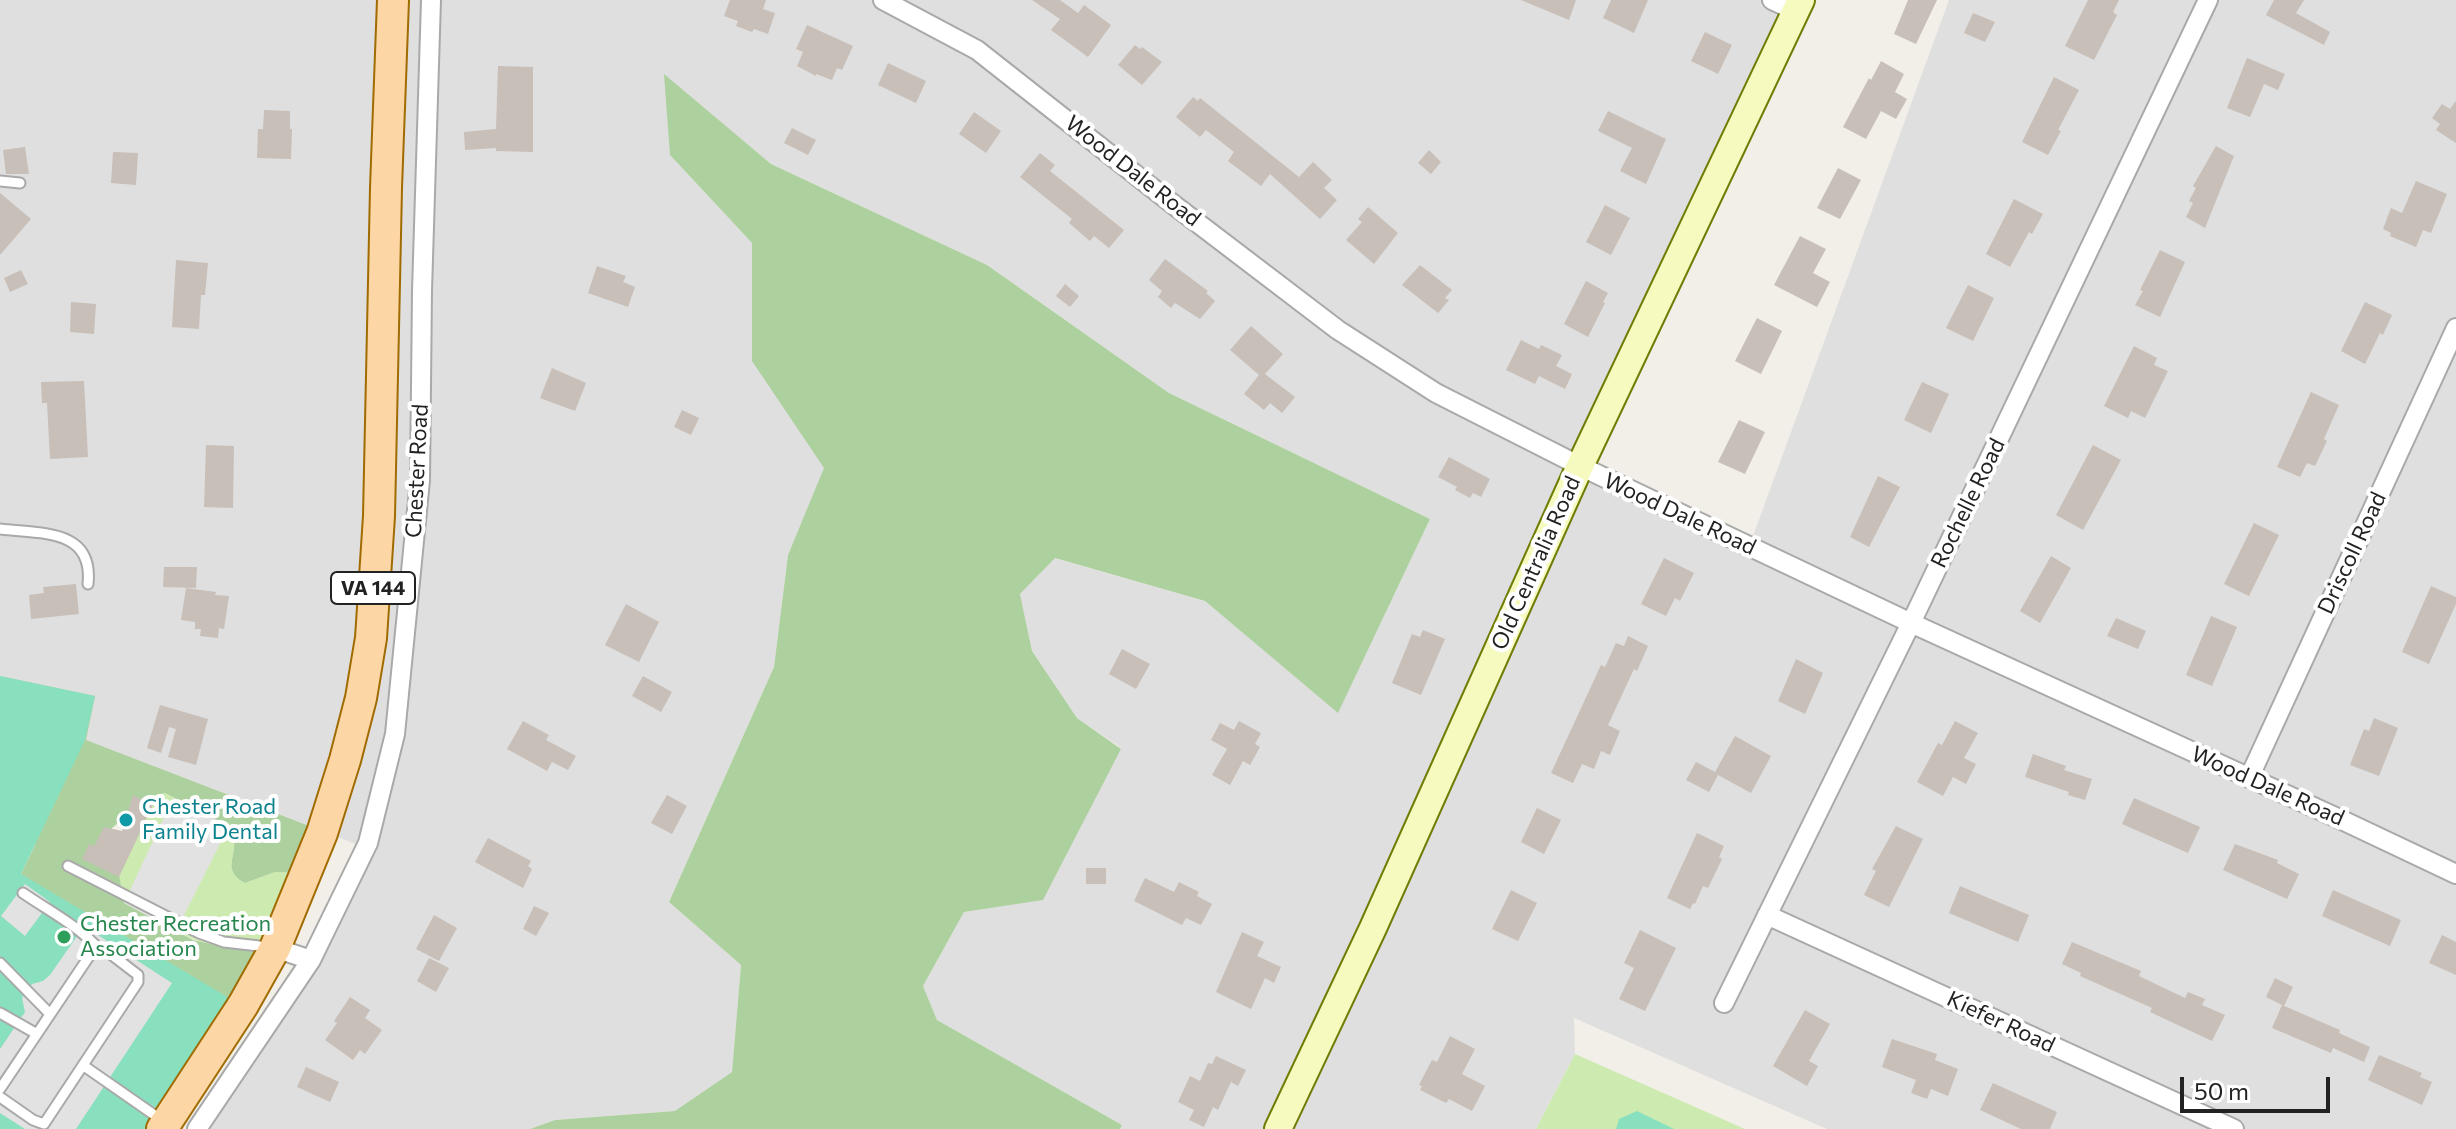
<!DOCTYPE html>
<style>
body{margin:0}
#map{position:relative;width:2456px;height:1129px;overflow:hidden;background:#f2efe9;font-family:Commissioner,sans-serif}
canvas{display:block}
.scale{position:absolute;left:2180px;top:1077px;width:150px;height:36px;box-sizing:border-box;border:4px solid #222;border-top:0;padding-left:10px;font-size:24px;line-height:28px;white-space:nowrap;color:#222;-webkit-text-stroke:6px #fff;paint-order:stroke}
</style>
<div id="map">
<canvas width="2456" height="1129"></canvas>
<div class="scale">50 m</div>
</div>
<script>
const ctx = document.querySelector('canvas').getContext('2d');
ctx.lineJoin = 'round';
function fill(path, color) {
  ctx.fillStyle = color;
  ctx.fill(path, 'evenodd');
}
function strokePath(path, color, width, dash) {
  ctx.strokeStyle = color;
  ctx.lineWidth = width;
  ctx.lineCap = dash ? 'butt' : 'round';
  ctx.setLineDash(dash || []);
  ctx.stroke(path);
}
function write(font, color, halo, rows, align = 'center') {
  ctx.font = font + ' Commissioner,sans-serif';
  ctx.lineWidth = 8;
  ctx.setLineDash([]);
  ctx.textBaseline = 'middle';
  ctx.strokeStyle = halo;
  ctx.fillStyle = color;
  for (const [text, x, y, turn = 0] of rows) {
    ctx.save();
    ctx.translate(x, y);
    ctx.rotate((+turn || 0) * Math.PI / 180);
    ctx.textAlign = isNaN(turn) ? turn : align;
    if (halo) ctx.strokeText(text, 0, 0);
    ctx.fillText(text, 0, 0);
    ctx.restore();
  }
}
const residential = new Path2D(`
 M0,0H1800L1579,466L1749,547L1949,0H2456V1129H1827L1574,1018L1575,1054L1536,1129H1120L1122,1125L937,1020L923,986L964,912L1043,899L1121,748L1077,718L1032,651L1020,594L1054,558L1205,601L1338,712L1430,519L1169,393L987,265L771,164L700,106L670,155L752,243L753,361L825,468L788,555L774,667L669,902L741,965L732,1072L676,1111L555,1120L530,1129H200L316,957L366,848L85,740L94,696L0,676Z`);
const grass = new Path2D(`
 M165,793L229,826C231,830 233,835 234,840C236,858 222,871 245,883L275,872L298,873L262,954C239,947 215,948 193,939C169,930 146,915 124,903L119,877L135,806L149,797Z
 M1575,1054L1745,1129H1536Z`);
const forest = new Path2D(`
 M664,74L771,164L987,265L1169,393L1430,519L1338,713L1205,601L1055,558L1020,594L1032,651L1077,718L1121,749L1043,900L964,912L923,986L937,1020L1122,1125L1120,1129H530L555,1120L675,1111L732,1072L741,965L669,902L774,667L788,555L824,468L752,361V243L670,155Z
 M0,676L95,696L86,740L317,829L298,873L275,872L245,883C222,871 236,858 234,840C233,835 231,830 229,826L165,793L148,797L111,829L124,903L193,940L224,947L260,951L225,1015L21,874L35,845Z`);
const pitch = new Path2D(`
 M0,676L95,696L85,740L21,874L234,1001L161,1129H0Z
 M1637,1111L1674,1129H1616L1619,1119Z`);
const parking = new Path2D(`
 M173,798L229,826L176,931L124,903Z
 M25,884L50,902L25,936L1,916Z
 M84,926L172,983L76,1129H25L0,1113V1049L25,1012L22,998L32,984L43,981L50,975Z`);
const building = new Path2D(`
 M730,0H766L763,9L775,13L768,34L754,29L752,32L736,26L738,21L724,16Z
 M1032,0H1060L1078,13L1084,5L1111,25L1088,57L1051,30L1060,19Z
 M1521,0H1576L1569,20Z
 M1611,0H1648L1634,33L1603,18Z
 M1908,0H1937L1916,44L1894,34Z
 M2088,0H2119L2113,12L2117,15L2094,60L2065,46Z
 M2274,0H2304L2296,13L2330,32L2324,45L2266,15Z
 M1973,13L1995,22L1985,42L1964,33Z
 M807,25L853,46L842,70L837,68L832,80L816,74V76L797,66L803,52L796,49Z
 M1705,32L1732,45L1718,74L1691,61Z
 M1135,45L1140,49L1142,47L1162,62L1142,85L1118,65Z
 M2247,58L2285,74L2278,90L2264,84L2250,117L2227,108Z
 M1881,61L1904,74L1895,92L1907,99L1896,119L1881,111L1866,139L1843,127L1869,78L1871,80Z
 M888,63L926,81L916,103L878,85Z
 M498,66L533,67V152L496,151V148L465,150L464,132L496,129Z
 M2054,77L2079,90L2058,130L2061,131L2048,155L2022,142Z
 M1193,97L1198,101L1200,98L1299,177L1313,162L1332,180L1324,188L1337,200L1320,219L1270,174L1261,186L1228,161L1234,152L1206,130L1200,137L1176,117Z
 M2456,101V143L2436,130L2440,124L2432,118L2442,104L2450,109Z
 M264,110L290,111V129H292L291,159L257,158L258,129H263Z
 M1608,111L1666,139L1646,184L1620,171L1632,148L1598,131Z
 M974,112L1001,131L986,153L959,134Z
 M792,128L816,140L808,155L784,143Z
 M2216,146L2234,156L2205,228L2186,217L2193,203L2189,201L2196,188L2193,186Z
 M25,147L29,174H6L3,150Z
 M1429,150L1441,162L1431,174L1418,163Z
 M113,152L138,153L136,185L111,183Z
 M1040,153L1055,165L1050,171L1124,230L1109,248L1094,236L1090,241L1069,223L1072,219L1020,177Z
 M1838,168L1861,180L1840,219L1817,208Z
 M2416,181L2447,194L2431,233L2423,230L2416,247L2390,236L2391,233L2383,229L2391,208L2402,213Z
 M0,193L31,219L0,255Z
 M2014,199L2043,214L2032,234L2029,232L2010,267L1986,254Z
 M1605,205L1630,218L1611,255L1586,242Z
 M1368,207L1398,233L1374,264L1346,240L1362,222L1358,219Z
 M1800,236L1826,249L1813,273L1830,282L1817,307L1774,285Z
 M2160,250L2185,262L2160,317L2135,305L2143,291L2140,290Z
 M1165,259L1208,291L1206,293L1215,301L1200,319L1175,303L1171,308L1158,297L1162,291L1149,280Z
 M176,260L208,263L205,295H201L199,329L172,327Z
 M1420,265L1452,290L1445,298L1449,300L1438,313L1402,285Z
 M597,266L626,276L623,282L635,287L628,307L588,293Z
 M21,270L28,284L10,292L4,278Z
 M1586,281L1608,293L1603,302L1605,303L1588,337L1564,324Z
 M1065,284L1079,296L1070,307L1056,296Z
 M1968,285L1994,298L1973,341L1946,328Z
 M71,302L96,304L94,334L70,332Z
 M2365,302L2392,315L2383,335L2380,333L2365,364L2341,351Z
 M1757,318L1782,331L1761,374L1735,361Z
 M1251,326L1283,354L1265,374L1295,397L1282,413L1270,403L1264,410L1244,394L1259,375L1230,350Z
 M1521,340L1539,349L1541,345L1562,355L1556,366L1572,374L1565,389L1539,376L1535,384L1506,370Z
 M2134,346L2157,358L2154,365L2168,371L2145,418L2131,411L2128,418L2104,406Z
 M552,368L586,383L575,411L540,398Z
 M84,381L88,457L50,459L47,403H42L41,382Z
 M1922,382L1949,394L1931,433L1904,420Z
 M2311,392L2339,405L2324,439L2327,441L2315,466L2307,463L2300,477L2277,467Z
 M682,410L699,418L691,435L674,427Z
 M1739,420L1765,432L1745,474L1718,462Z
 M206,445L234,446L233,508L204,507Z
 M2093,445L2121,460L2083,530L2056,515Z
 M1449,457L1490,479L1481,497L1473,493L1470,498L1455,490L1457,487L1438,477Z
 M1878,476L1900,487L1869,547L1850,537Z
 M2254,523L2279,535L2249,596L2224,584Z
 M2051,556L2071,568L2040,623L2020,611Z
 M1664,558L1694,573L1680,601L1675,598L1666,616L1641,604Z
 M164,567H197L196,588L163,587Z
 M76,584L79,614L31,619L29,595L44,593L43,587Z
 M2431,586L2456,597V604L2429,664L2402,652Z
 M186,588L216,592L215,595L229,596L224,629L219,628L218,638L200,636L201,629H195V622L181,620Z
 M626,604L659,622L639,662L605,645Z
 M2211,616L2237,627L2212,686L2186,675Z
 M2116,618L2146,631L2138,649L2107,636Z
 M1423,630L1445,639L1421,695L1392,683L1412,634L1420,637Z
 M1628,636L1648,646L1637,671L1634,669L1608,725L1620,731L1610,755L1601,751L1594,769L1582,764L1573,783L1551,773L1601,665L1605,667L1616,643L1624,646Z
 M1122,649L1150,664L1136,689L1109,674Z
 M1796,659L1823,673L1805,714L1778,701Z
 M643,676L672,692L661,712L632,696Z
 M160,705L208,719L196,765L168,757L176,729L169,727L161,753L147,748Z
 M2374,718L2398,728L2379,776L2350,765L2364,729L2369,731Z
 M523,721L549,735L546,740L576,756L568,770L552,762L547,771L507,749Z
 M1239,721L1261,733L1255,744L1260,747L1250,765L1243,761L1230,785L1212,775L1227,749L1211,740L1220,723L1234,730Z
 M1955,721L1978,733L1964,758L1976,764L1966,784L1953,777L1943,796L1917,782L1938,743L1942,745Z
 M1735,736L1771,756L1751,793L1718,775L1709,792L1686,780L1696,762L1715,772Z
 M2033,754L2066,766L2064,770L2092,779L2085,800L2068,795L2069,792L2025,777Z
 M133,795L153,805L119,877L82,859L89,844L94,846L104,827L122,831Z
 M667,795L687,806L672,834L651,823Z
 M2134,798L2200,827L2188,853L2122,824Z
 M1537,808L1561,820L1544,854L1521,842Z
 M1896,826L1923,839L1889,907L1864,895L1876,871L1872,869Z
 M1697,833L1724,846L1719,857L1722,859L1708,888L1703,886L1695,904L1693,903L1690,909L1667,898Z
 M488,838L531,861L528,866L532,869L523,888L475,862Z
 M2235,844L2278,860L2277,863L2299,874L2287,899L2223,870Z
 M1086,868H1106V884H1086Z
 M1145,878L1174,892L1179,882L1199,892L1197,896L1212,904L1201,925L1186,918L1182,925L1134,901Z
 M1960,886L2029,915L2018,942L1949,913Z
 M1511,890L1537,903L1518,941L1492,929Z
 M2333,890L2401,920L2390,946L2322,916Z
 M534,906L549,913L536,936L523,929Z
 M434,915L457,928L439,961L416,949Z
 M1640,930L1676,948L1645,1011L1619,999L1634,968L1624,963Z
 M1242,932L1264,942L1257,956L1281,967L1274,983L1265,978L1251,1009L1216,992Z
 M2442,935L2456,942V975L2429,963Z
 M2072,942L2141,971L2139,976L2185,998L2188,992L2205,999L2202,1005L2225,1015L2212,1041L2150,1012L2152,1008L2080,976L2081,973L2062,964Z
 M429,958L449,968L436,992L417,981Z
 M2275,978L2293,987L2284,1006L2266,997Z
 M350,997L370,1010L365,1018L382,1030L365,1054L360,1050L353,1060L325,1040L337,1023L334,1021Z
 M2282,1005L2340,1030L2339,1033L2370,1047L2364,1062L2333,1048L2331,1053L2272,1028Z
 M1805,1010L1830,1024L1809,1061L1818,1066L1807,1086L1773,1066Z
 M1450,1036L1475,1049L1462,1074L1485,1086L1472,1111L1449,1099L1446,1103L1420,1090L1422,1086L1419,1085L1432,1060L1437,1062Z
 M1892,1039L1937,1054L1935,1060L1958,1069L1948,1096L1931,1089L1927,1099L1911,1093L1916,1080L1882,1067Z
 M2379,1055L2422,1073L2420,1077L2432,1082L2422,1105L2368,1080Z
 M1216,1056L1246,1070L1238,1086L1231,1082L1218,1110L1213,1107L1204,1127L1189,1120L1194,1110L1178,1102L1190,1076L1200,1081L1208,1063L1212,1064Z
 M306,1067L339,1082L330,1102L297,1087Z
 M1993,1083L2057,1112L2050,1129H2021L1980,1110Z`);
const lane = new Path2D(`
 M0,181L20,183
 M0,529C40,534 94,528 88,584
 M68,866L199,933L224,942L268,947
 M23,893C49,911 77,925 99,949
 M0,963L50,1014
 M0,1013L37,1034
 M84,1066L163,1121
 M0,1089L92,952L99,949L108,952L138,975V982L44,1124L33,1120L0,1097`);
const street = new Path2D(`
 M883,0L977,50L1174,205L1338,330L1436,393L1580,466L1911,623L2344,821L2456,874
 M1772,0L1796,11
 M2249,778L2456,328
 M1767,915L2234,1129
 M275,948L311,960
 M1724,1003L1911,623L2208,0
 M197,1129L311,960L368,843L395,734L420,480L422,291L431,0`);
const secondary = new Path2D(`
 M1278,1129L1373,928L1580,466L1801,0`);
const primary = new Path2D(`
 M162,1129L243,1005L275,948L322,833L345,760L361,698L371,638L379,516L386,188L393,0`);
const markers = [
 [126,820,8,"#0f9aa8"],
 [64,937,8,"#2e9e5b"]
];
const shields = [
 [373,588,84]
];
const shieldNames = [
 ["VA 144",373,588]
];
const streetNames = [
 ["Wood Dale Road",1133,171,38],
 ["Chester Road",417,471,-87],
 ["Rochelle Road",1968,503,-64],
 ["Wood Dale Road",1680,514,25],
 ["Driscoll Road",2352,553,-65],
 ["Old Centralia Road",1536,563,-66],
 ["Wood Dale Road",2268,786,24],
 ["Kiefer Road",2001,1022,25]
];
const cultureNames = [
 ["Chester Road",142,807],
 ["Family Dental",142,832]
];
const leisureNames = [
 ["Chester Recreation",80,924],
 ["Association",80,949]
];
fill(residential, '#e0dfdf');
fill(grass, '#cdebb0');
fill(forest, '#add19e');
fill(pitch, '#88e0be');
fill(parking, '#e2e2e2');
fill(building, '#c7bfb8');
strokePath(lane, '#a9a9a9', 13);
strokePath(street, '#a9a9a9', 22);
strokePath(secondary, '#707d05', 30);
strokePath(primary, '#a06b00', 34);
strokePath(lane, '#fff', 9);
strokePath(street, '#fff', 18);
strokePath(secondary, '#f7fabf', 26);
strokePath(primary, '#fcd6a4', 30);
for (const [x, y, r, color] of markers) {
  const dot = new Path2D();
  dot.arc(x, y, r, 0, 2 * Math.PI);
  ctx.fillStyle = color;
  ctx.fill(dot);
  strokePath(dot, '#fff', 3);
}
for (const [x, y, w] of shields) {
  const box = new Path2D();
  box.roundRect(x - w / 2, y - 16, w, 32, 6);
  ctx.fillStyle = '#fff';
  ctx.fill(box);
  strokePath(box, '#222', 2);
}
write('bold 20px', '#222', null, shieldNames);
write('22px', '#222', '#fff', streetNames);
write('22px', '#0d838f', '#fff', cultureNames, 'left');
write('22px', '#27864d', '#fff', leisureNames, 'left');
</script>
